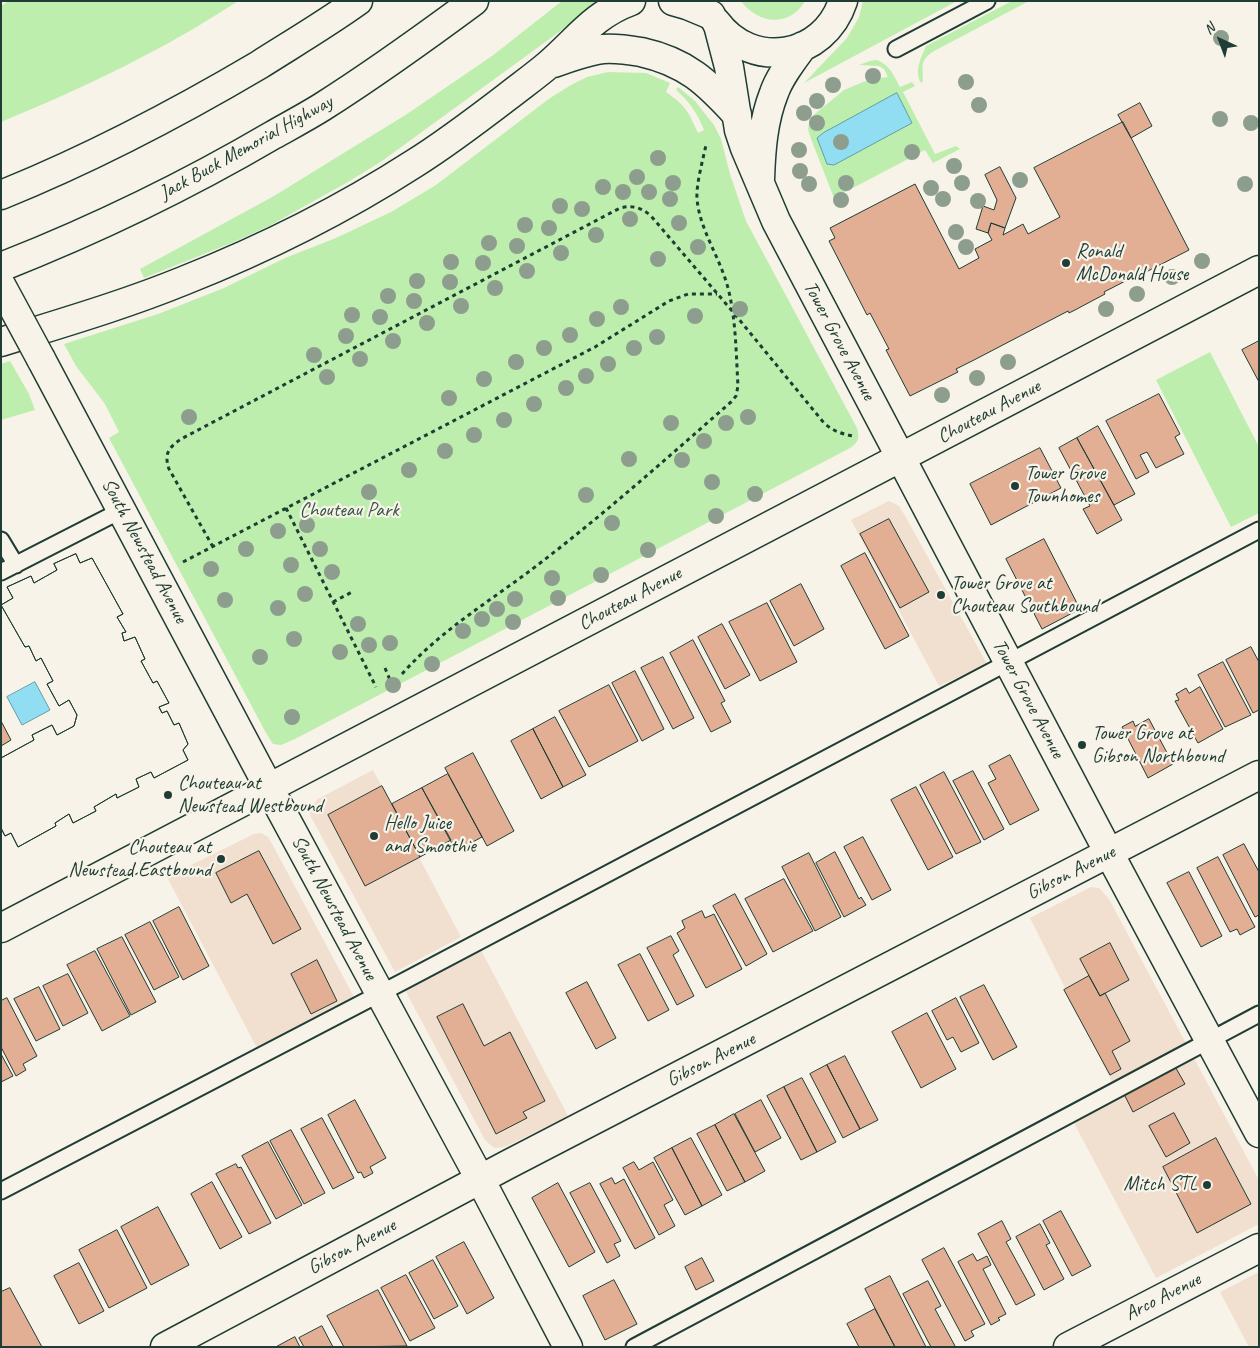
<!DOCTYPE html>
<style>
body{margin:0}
#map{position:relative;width:1260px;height:1348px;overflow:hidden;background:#f7f3e8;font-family:Caveat,sans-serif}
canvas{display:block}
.frame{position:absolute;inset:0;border:2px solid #1f3d34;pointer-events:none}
.north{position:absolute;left:1195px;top:15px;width:50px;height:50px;-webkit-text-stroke:4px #f7f3e8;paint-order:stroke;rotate:317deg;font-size:14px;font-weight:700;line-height:20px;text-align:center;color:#1f3d34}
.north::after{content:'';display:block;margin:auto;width:18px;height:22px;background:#1f3d34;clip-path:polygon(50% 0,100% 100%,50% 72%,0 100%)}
</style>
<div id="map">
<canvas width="1260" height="1348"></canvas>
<div class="frame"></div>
<div class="north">N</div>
</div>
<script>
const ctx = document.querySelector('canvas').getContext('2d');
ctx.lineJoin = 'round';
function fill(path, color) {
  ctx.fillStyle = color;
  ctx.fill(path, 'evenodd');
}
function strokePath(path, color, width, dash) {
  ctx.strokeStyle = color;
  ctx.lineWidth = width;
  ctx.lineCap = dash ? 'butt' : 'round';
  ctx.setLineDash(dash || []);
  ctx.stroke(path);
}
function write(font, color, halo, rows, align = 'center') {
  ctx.font = font + ' Caveat,sans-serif';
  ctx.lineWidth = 4.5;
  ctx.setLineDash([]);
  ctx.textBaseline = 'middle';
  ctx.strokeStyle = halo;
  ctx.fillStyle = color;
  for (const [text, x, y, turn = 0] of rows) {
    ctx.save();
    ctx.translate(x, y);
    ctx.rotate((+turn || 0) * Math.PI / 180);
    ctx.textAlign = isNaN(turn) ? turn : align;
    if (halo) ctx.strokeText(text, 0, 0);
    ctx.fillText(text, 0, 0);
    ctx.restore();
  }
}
const built = new Path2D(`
 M889,501L899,506L904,514L987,664L939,686L851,520Z
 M373,770L461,937L395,972L310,815L311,807L318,799Z
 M261,833L268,837L271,842L354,997L257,1048L167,877L254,834Z
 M1091,887L1099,888L1109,899L1259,1180V1224L1156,1278L1073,1121L1119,1096L1030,918Z
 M481,950L568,1116L505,1147L494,1148L485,1140L405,990Z
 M1259,1272V1347H1249L1220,1292Z`);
const green = new Path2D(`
 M9,1H238C164,50 83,88 1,122V6Z
 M562,1H602L596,5L382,161L348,182L269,226L234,242L144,278L140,269L274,196L407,114L492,56Z
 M741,1H805C789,28 758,24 741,1Z
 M863,1H957L804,83L847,38L859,17Z
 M1012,1H1029L934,51C919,61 923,65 923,81L921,83C914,71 921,58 926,46Z
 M877,60C890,65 894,76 900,87L912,82L915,86L903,92L935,154L956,146L960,149L933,163L925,150L834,198L811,139L808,129L810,118L844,90L868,80L888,77L884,69L879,66L859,65L870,61Z
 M608,72L646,73L670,83L666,92C686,106 688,111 698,133L704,130C698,114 689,101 676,90L678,87L695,101L714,125L721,139L730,174L746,221L857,428C860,438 858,443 850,448L295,739L281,745L273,744L266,733L109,438L119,432L105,404L76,366L64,344L158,314L224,288L285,258L336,238L391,212L436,185L550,98L571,85L587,77Z
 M1210,352L1259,447V513L1231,527L1156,380Z
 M10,361L29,394L35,410L1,420V364Z`);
const water = new Path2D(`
 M897,93L912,123L834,165L827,164L817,138L823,133Z
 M35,682L50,710L22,725L7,697Z`);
const building = new Path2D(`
 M1140,103L1152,126L1131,138L1118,115Z
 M1123,122L1189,250L1144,273L1143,272L1104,292L1105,294L1075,310L1069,313L1068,311L974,360L956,369L958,372L910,396L886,350L889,349L870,313L867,315L829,241L835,238L830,228L915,184L959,269L979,258L975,249L992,240L988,233L991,223L1005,228L1003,235L1023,224L1028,234L1060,217L1034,168Z
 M1000,167L1016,198L1005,228L991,223L988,233L976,229L983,206L994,210L997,200L985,175Z
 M1259,341V382L1242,350Z
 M1159,394L1180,434L1175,437L1184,454L1156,468L1147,452L1140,455L1149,472L1136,479L1106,421Z
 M1098,426L1135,494L1114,505L1077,438Z
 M1077,438L1122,520L1097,534L1083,509L1090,506L1059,448Z
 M1040,448L1061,488L991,525L970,484Z
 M889,519L929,592L900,608L860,534Z
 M1044,539L1080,609L1042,629L1006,559Z
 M865,553L909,636L885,649L841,566Z
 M76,554L80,563L92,558L123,614L117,617L126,632L122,633L124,641L135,637L145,659L141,661L153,683L157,681L169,703L159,707L162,713L167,711L174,725L179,723L188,744L183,750L188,760L154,778L151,772L136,779L139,787L117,798L116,794L94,807L96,811L73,823L69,814L55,823L56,826L18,847L11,833L5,836L1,828V758L34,740L32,735L52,725L57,735L74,726L77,715L69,700L59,706L47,684L53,681L41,658L36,661L29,646L25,647L1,605L13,598L7,587L31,576L34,583L57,570L54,564Z
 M76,554L80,563L92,558L123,614L117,617L126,632L122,633L124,641L135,637L145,659L141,661L153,683L157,681L169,703L159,707L162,713L167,711L174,725L179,723L188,744L183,750L188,760L154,778L151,772L136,779L139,787L117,798L116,794L94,807L96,811L73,823L69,814L55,823L56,826L18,847L11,833L5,836L1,828V758L34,740L32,735L52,725L57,735L74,726L77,715L69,700L59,706L47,684L53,681L41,658L36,661L29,646L25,647L1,605L13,598L7,587L31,576L34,583L57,570L54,564Z
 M801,584L824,629L794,646L770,601Z
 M767,603L797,662L760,681L729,622Z
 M722,624L750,675L725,689L698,637Z
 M693,640L725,701L721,703L731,722L711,732L670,653Z
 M1251,647L1259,662V710L1253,713L1226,660Z
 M663,657L694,718L673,729L641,668Z
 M1223,662L1251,715L1225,727L1198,675Z
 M635,671L664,729L642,741L612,683Z
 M609,685L638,741L589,767L559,711Z
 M1200,687L1223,729L1198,743L1175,701L1179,700L1176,694L1186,688L1189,693Z
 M555,717L586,775L563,787L533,729Z
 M1149,719L1173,764L1148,778L1122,727L1133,721L1135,726Z
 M1,721L11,740L1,746Z
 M533,729L563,787L541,799L511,741Z
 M473,753L514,831L487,846L445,768Z
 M1010,755L1039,810L1010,825L988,783L996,779L989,766Z
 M973,771L1004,829L984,840L953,781Z
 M944,772L981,842L956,854L920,785Z
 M448,774L482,837L456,851L422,788Z
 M382,786L420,857L365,886L328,815Z
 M916,787L953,857L928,870L891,800Z
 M422,788L451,840L420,857L392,804Z
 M863,837L891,890L872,900L844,847Z
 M1244,844L1259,872V915L1255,917L1223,855Z
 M259,851L301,929L273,944L247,894L231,903L216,873Z
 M835,852L859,899L861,897L866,905L844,917L816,863Z
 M809,853L841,917L815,931L782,867Z
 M1218,857L1255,927L1240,935L1237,929L1230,932L1197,868Z
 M1189,872L1222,936L1201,947L1167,883Z
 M784,879L813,931L773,952L745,899Z
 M735,894L767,954L746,966L713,906Z
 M179,907L209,966L183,980L153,921Z
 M702,911L705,918L714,914L742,969L706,988L677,933L685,928L682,921Z
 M150,922L179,977L154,990L125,935Z
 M671,936L679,951L673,955L694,996L677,1005L647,948Z
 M122,937L156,1002L131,1015L97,949Z
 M1110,943L1129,980L1100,996L1080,959Z
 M95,951L130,1016L102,1031L67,965Z
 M640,954L669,1010L648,1021L618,965Z
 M317,960L337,1001L311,1014L291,974Z
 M68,974L88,1013L63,1026L43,986Z
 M1089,976L1100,996L1105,993L1130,1041L1112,1051L1121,1069L1110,1075L1064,990Z
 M587,982L616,1038L596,1049L566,993Z
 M984,985L1017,1047L993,1060L960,997Z
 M39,987L60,1029L36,1041L14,999Z
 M7,998L37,1056L23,1064L26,1070L16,1076L1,1047V1001Z
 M956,998L979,1043L961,1052L953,1037L947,1040L932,1011Z
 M463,1004L484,1046L510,1032L545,1101L523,1112L527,1118L496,1134L437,1017Z
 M927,1013L956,1069L921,1088L892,1032Z
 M1,1054L13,1076L1,1082Z
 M845,1056L878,1120L860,1129L827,1065Z
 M1173,1063L1185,1084L1133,1112L1122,1090Z
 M827,1065L860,1129L843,1138L810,1074Z
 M802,1078L836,1142L817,1152L784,1087Z
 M784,1087L817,1152L801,1160L767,1096Z
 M355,1100L386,1158L370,1167L373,1173L364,1178L361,1172L358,1173L328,1115Z
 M761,1100L781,1138L755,1152L735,1114Z
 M1174,1113L1190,1143L1166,1157L1149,1126Z
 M734,1114L765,1171L745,1182L715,1125Z
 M322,1118L354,1178L333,1189L301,1129Z
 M715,1125L745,1182L727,1191L697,1134Z
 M291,1130L325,1193L304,1204L270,1141Z
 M691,1138L722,1195L702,1206L672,1148Z
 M1216,1138L1251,1204L1197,1233L1163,1167Z
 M268,1142L302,1205L276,1219L242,1156Z
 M672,1148L702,1206L685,1215L654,1158Z
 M634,1162L639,1170L653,1162L673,1200L664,1205L675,1226L659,1235L623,1168Z
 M236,1164L238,1168L241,1167L271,1223L249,1234L216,1174Z
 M612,1178L615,1184L624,1179L655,1238L635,1249L600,1184Z
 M212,1182L242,1237L220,1249L191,1194Z
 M558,1183L595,1252L569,1267L532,1198Z
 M590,1183L621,1241L614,1244L620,1256L607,1263L570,1193Z
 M158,1207L189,1265L151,1285L121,1227Z
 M1061,1211L1091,1266L1072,1276L1043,1221Z
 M1002,1221L1011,1239L1006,1242L1035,1295L1016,1305L978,1234Z
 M1040,1224L1050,1243L1046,1245L1064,1279L1044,1290L1016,1237Z
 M117,1230L147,1288L109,1308L79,1250Z
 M464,1242L494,1298L467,1314L436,1257Z
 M944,1248L985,1324L971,1331L974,1336L965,1341L922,1260Z
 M973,1254L977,1261L987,1256L991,1265L983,1269L1006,1314L998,1318L1000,1320L991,1325L958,1262Z
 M702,1258L714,1281L696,1290L685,1267Z
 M433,1260L458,1306L434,1319L409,1273Z
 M79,1263L104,1311L79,1324L54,1276Z
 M406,1275L435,1328L410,1341L381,1288Z
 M890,1276L926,1347H895L865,1289Z
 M614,1280L637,1324L605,1340L583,1296Z
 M928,1281L941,1306L935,1309L955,1346L954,1347H931L903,1294Z
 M10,1288L42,1347H1V1292Z
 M378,1290L407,1346L344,1347L327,1316Z
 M875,1309L895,1347H859L847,1324Z
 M322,1326L333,1347H304L299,1338Z
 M295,1337L300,1347H276Z`);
const path = new Path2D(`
 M286,508L376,687
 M213,547L169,469C164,454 168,448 181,439L620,208C632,205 641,207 651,216L733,312L824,423C833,431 842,434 853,436
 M183,562L595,347L669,301L688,294H717
 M333,602L352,592
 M385,668L390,680
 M402,674C439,632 487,603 531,570C601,517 666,459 731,402L736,396L738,386C736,353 736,319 728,288C720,257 699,229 697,198C696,185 703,159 706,145`);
const lane = new Path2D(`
 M896,49L987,1
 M1,540L16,565
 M1,572L122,510
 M1,1191L406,980L1259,530
 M634,1347L1259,1014`);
const street = new Path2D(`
 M41,359L269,788L480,1179L568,1347
 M1,928L1259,270
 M165,1347L507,1165L1259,775
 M1068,1347L1259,1248`);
const secondary = new Path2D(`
 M716,22C752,71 824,59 843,1
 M718,25L729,67L739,130L745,148L776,221L1109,853L1259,1133
 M760,179C761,150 763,121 774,93C780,76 792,61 803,46`);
const highway = new Path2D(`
 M673,1L687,5L711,15
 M554,63C570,57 586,51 603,49C616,48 629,50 641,52C686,62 707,82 737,115
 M1,195C90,159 176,114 259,65C292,44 326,24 358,1
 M1,267C95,230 186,186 273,135C289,126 306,117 322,107C374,74 424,38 474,1
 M1,342C62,323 124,305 183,281C264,249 342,210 415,163C447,143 477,120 507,97C521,86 535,76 548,65C578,39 593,15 631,1`);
const streetBridge = new Path2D(`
 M1,285L41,359`);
const trees = [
 [1221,38],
 [873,76],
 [966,82],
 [833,85],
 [817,101],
 [979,105],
 [804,113],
 [1220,119],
 [817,123],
 [1251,123],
 [841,142],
 [799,150],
 [912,152],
 [658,158],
 [954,166],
 [800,171],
 [637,177],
 [1020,180],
 [673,183],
 [846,183],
 [962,183],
 [809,184],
 [1245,184],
 [603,187],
 [931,188],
 [623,192],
 [649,192],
 [670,199],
 [943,199],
 [841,200],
 [978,201],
 [560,206],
 [582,209],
 [630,219],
 [679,223],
 [525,225],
 [549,228],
 [956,232],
 [596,235],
 [489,243],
 [517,246],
 [698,247],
 [966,247],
 [561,253],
 [658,259],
 [1202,261],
 [451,262],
 [483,263],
 [527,271],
 [1172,277],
 [417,281],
 [450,282],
 [495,288],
 [1137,294],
 [388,296],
 [414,301],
 [461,306],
 [621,307],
 [740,309],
 [1106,309],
 [352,315],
 [695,316],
 [380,317],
 [597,319],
 [427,323],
 [570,335],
 [346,336],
 [657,337],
 [393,341],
 [544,348],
 [634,348],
 [314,355],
 [360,359],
 [516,362],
 [1008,362],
 [608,364],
 [586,376],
 [327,377],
 [977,378],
 [484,379],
 [566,388],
 [942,395],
 [449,398],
 [534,404],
 [189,417],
 [748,417],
 [504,420],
 [671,423],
 [726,423],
 [474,435],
 [704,441],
 [445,451],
 [629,459],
 [682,460],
 [409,470],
 [712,482],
 [369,492],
 [755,494],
 [586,495],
 [716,516],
 [612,523],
 [307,525],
 [278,531],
 [246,549],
 [320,549],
 [648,550],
 [291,565],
 [211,569],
 [332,572],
 [601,575],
 [552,578],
 [305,594],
 [558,598],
 [515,599],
 [225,600],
 [278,608],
 [497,609],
 [482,619],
 [513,622],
 [358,624],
 [463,631],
 [294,639],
 [390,643],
 [369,645],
 [340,652],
 [260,657],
 [432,664],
 [393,685],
 [292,717]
];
const markers = [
 [1066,263,5,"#1f3d34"],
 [1015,486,5,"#1f3d34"],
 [941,595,5,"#1f3d34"],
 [1082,745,5,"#1f3d34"],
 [168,795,5,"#1f3d34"],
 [374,836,5,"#1f3d34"],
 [221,859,5,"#1f3d34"],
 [1207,1185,5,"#1f3d34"]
];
const streetNames = [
 ["Jack Buck Memorial Highway",246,148,-29],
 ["Tower Grove Avenue",839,341,62],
 ["Chouteau Avenue",989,412,-28],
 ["South Newstead Avenue",144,551,62],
 ["Chouteau Avenue",630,599,-28],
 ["Tower Grove Avenue",1028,699,62],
 ["Gibson Avenue",1071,873,-27],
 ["South Newstead Avenue",334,908,62],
 ["Gibson Avenue",711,1060,-27],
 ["Gibson Avenue",352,1247,-28],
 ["Arco Avenue",1163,1297,-27]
];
const poiNames = [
 ["Ronald",1076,252],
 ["McDonald House",1076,275],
 ["Tower Grove",1025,474],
 ["Townhomes",1025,497],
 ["Tower Grove at",951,584],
 ["Chouteau Southbound",951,607],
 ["Tower Grove at",1092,734],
 ["Gibson Northbound",1092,757],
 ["Chouteau at",178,784],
 ["Newstead Westbound",178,807],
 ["Hello Juice",384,824],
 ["and Smoothie",384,847],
 ["Chouteau at",211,848,"right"],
 ["Newstead Eastbound",211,871,"right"],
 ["Mitch STL",1197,1185,"right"]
];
const parkNames = [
 ["Chouteau Park",349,511]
];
fill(built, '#f1dfcf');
fill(green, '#bdeead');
fill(water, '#91ddf2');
strokePath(water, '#639da6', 1);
fill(building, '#e2af95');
strokePath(building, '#1f3d34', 1);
strokePath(lane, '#1f3d34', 19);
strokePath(street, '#1f3d34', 31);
strokePath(secondary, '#1f3d34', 31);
strokePath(highway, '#1f3d34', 31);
strokePath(path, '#1f3d34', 3, [4, 4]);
strokePath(lane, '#f7f3e8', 15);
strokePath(street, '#f7f3e8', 28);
strokePath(secondary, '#f7f3e8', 28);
strokePath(highway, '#f7f3e8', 28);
strokePath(streetBridge, '#1f3d34', 31, []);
strokePath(streetBridge, '#f7f3e8', 28);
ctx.fillStyle = '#8d9e8f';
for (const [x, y] of trees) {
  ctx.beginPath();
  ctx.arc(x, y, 8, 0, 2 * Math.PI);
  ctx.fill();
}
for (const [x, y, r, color] of markers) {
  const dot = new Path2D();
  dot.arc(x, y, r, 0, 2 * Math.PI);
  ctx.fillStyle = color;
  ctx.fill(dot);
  strokePath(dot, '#f7f3e8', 2);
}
write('20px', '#1f3d34', '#f7f3e8', streetNames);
write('20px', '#1f3d34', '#f7f3e8', poiNames, 'left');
write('20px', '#375846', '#f7f3e8', parkNames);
</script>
